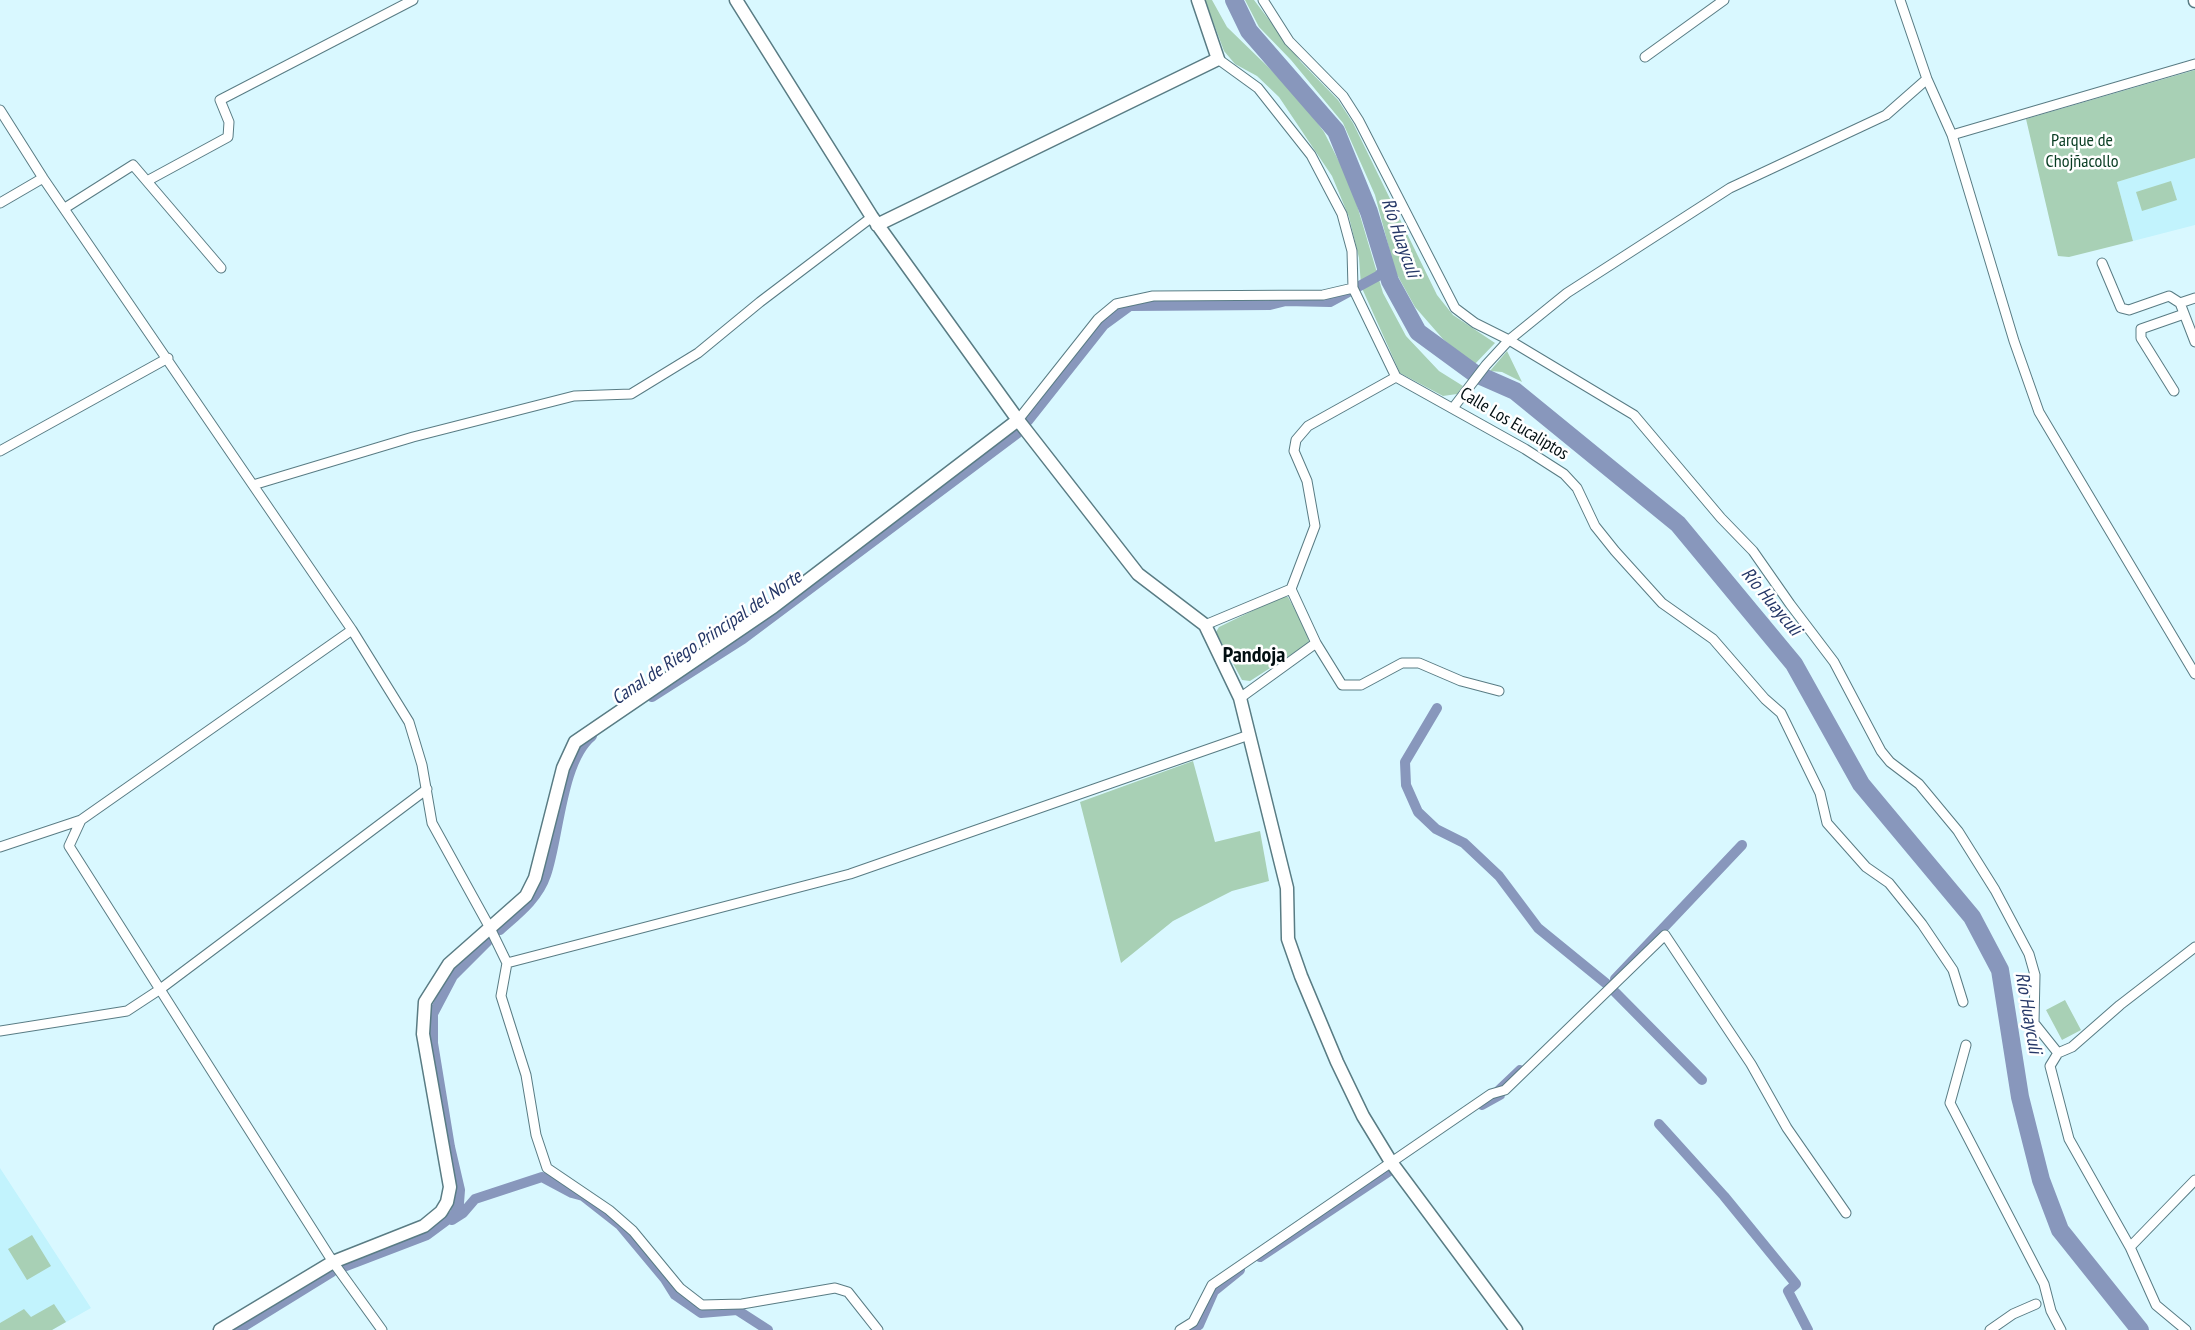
<!DOCTYPE html>
<meta charset="utf-8">
<style>
body{margin:0}
canvas{display:block;background:#d9f8ff}
</style>
<canvas width="2195" height="1330"></canvas>
<script>
const ctx = document.querySelector('canvas').getContext('2d');
ctx.lineJoin = 'round';
function fill(path, color) {
  ctx.fillStyle = color;
  ctx.fill(path, 'evenodd');
}
function strokePath(path, color, width, dash) {
  ctx.strokeStyle = color;
  ctx.lineWidth = width;
  ctx.lineCap = dash ? 'butt' : 'round';
  ctx.setLineDash(dash || []);
  ctx.stroke(path);
}
function write(font, color, halo, rows, align = 'center') {
  ctx.font = font + ' "PT Sans Narrow",sans-serif';
  ctx.lineWidth = 5;
  ctx.setLineDash([]);
  ctx.textBaseline = 'middle';
  ctx.strokeStyle = halo;
  ctx.fillStyle = color;
  for (const [text, x, y, turn = 0] of rows) {
    ctx.save();
    ctx.translate(x, y);
    ctx.rotate((+turn || 0) * Math.PI / 180);
    ctx.textAlign = isNaN(turn) ? turn : align;
    if (halo) ctx.strokeText(text, 0, 0);
    ctx.fillText(text, 0, 0);
    ctx.restore();
  }
}
const built = new Path2D(`
 M2195,158V225L2133,241L2117,182Z
 M0,1168L91,1308L52,1330H0Z`);
const green = new Path2D(`
 M1205,0H1212L1227,27L1298,96L1324,132L1351,185L1383,293L1406,336L1439,371L1463,386L1457,394L1443,396L1400,373L1361,286L1359,258L1349,217L1332,176L1279,97L1257,76L1235,64L1224,51Z
 M1245,0H1254L1301,62L1338,100L1353,123L1437,295L1453,315L1495,343L1474,365L1443,339L1415,307L1395,271L1375,195L1343,123L1291,60L1259,27Z
 M2195,70V158L2117,182L2133,241L2069,257L2058,256L2026,119Z
 M2171,181L2177,200L2142,211L2136,192Z
 M1507,351L1522,382L1502,372L1490,371Z
 M1281,597H1288L1308,634L1309,643L1250,681L1242,680L1216,632L1219,627Z
 M1193,761L1215,842L1260,831L1269,881L1232,891L1173,921L1121,963L1080,802Z
 M2065,1000L2081,1030L2062,1040L2046,1010Z
 M32,1235L51,1266L27,1280L8,1249Z
 M54,1304L66,1322L52,1330H0V1323L24,1309L31,1317Z`);
const canal = new Path2D(`
 M1028,421L1104,325L1130,306L1270,305L1286,301L1330,302L1378,276L1386,267
 M652,697L743,639L1018,433
 M1437,708L1405,762L1406,785L1418,812L1436,829L1464,843L1499,876L1538,928L1608,985
 M500,930C518,914 538,899 546,875C559,838 561,761 592,736
 M1615,979L1742,845
 M1615,992L1702,1080
 M1482,1105L1500,1095L1499,1090L1520,1070
 M1659,1124L1724,1196L1796,1284L1788,1291L1808,1330
 M452,1220L463,1213L475,1199L542,1177L572,1193L583,1196L620,1225L665,1279L675,1295L701,1313L737,1310L768,1330
 M1260,1257L1391,1170
 M346,1266L427,1235L454,1215L459,1203L460,1190L450,1147L433,1043V1014L453,976L488,941
 M238,1330L332,1272
 M1192,1330L1199,1325L1214,1291L1240,1270`);
const river = new Path2D(`
 M1234,0L1249,31L1336,131L1369,212L1390,281L1418,332L1474,373L1515,391L1678,524L1794,664L1861,784L1972,917L2000,970L2020,1097L2041,1180L2060,1230L2140,1330`);
const street = new Path2D(`
 M1263,0L1289,41L1343,96L1359,121L1455,308L1475,323L1509,340L1634,415L1721,518L1753,551L1790,604L1834,662L1881,751L1890,762L1919,784L1958,831L1995,890L2029,954L2035,975L2034,1023L2058,1053L2072,1047L2120,1005L2195,947
 M1900,0L1927,79L1952,135L2014,341L2039,412L2195,674
 M1645,57L1724,0
 M1218,59L1258,88L1311,155L1342,214L1352,251L1353,288L1396,377L1525,449L1564,474L1577,488L1595,526L1615,551L1662,603L1713,639L1765,699L1781,713L1820,793L1827,823L1866,867L1889,883L1922,924L1953,970L1963,1002
 M0,110L43,178L352,630L409,722L422,765L432,823L490,928L507,963L501,996L526,1075L536,1135L547,1168L609,1210L633,1231L680,1288L702,1305L742,1304L835,1288L848,1292L878,1330
 M1952,135L2195,64
 M147,181L228,137L229,122L220,100L413,0
 M0,203L43,178
 M65,208L133,165L221,268
 M2102,263L2121,308L2129,310L2169,296L2180,303L2195,342
 M2180,303L2195,298
 M2174,391L2141,338V329L2184,314
 M1453,408L1486,365L1509,340L1567,293L1730,188L1886,115L1927,79
 M1018,420L1098,319L1116,304L1153,296L1323,295L1353,288
 M0,451L168,358
 M253,485L413,437L574,396L631,394L698,353L760,302L872,217
 M1291,589L1315,526L1307,481L1294,451L1296,440L1308,426L1396,377
 M1205,625L1291,589L1316,643L1240,698
 M1316,643L1342,685H1361L1402,663H1419L1461,681L1499,691
 M81,820L69,846L333,1262L382,1330
 M0,847L81,820L352,630
 M507,963L850,874L1249,735
 M0,1031L127,1011L159,990L427,789
 M1966,1045L1950,1103L2044,1284L2051,1311L2061,1330
 M2058,1053L2050,1066L2069,1139L2130,1247L2156,1305L2186,1330
 M2130,1247L2195,1180
 M1180,1330L1193,1322L1212,1285L1491,1094L1505,1090L1665,935L1751,1064L1787,1128L1846,1213
 M1990,1330L2013,1314L2036,1304`);
const secondary = new Path2D(`
 M736,0L872,217L1018,420L1138,574L1205,625L1240,698L1287,888L1288,939L1301,976L1337,1062L1363,1116L1391,1162L1516,1330
 M2195,0V1
 M877,225L1218,59L1198,0
 M220,1330L333,1262L424,1226L441,1212L447,1202L450,1187L423,1034L425,1002L449,964L526,896L535,878L563,768L575,742L773,607L1018,420`);
const parkNames = [
 ["Parque de",2082,141],
 ["Chojñacollo",2082,162]
];
const streetNames = [
 ["Calle Los Eucaliptos",1514,424,31]
];
const waterNames = [
 ["Río Huayculi",1400,238,71],
 ["Río Huayculi",1771,602,50],
 ["Canal de Riego Principal del Norte",707,638,-34],
 ["Río Huayculi",2028,1013,80]
];
const districtNames = [
 ["Pandoja",1254,656]
];
fill(built, '#c2f3fd');
fill(green, '#a8d0b5');
strokePath(canal, '#8897bc', 10);
strokePath(river, '#8897bc', 18);
strokePath(street, '#597c84', 11);
strokePath(secondary, '#597c84', 15);
strokePath(street, '#fff', 9);
strokePath(secondary, '#fff', 12);
write('18px', '#083c22', '#fff', parkNames);
write('18px', '#020e11', '#fff', streetNames);
write('italic 19px', '#253767', '#fff', waterNames);
write('bold 22px', '#020e11', '#fff', districtNames);
</script>
